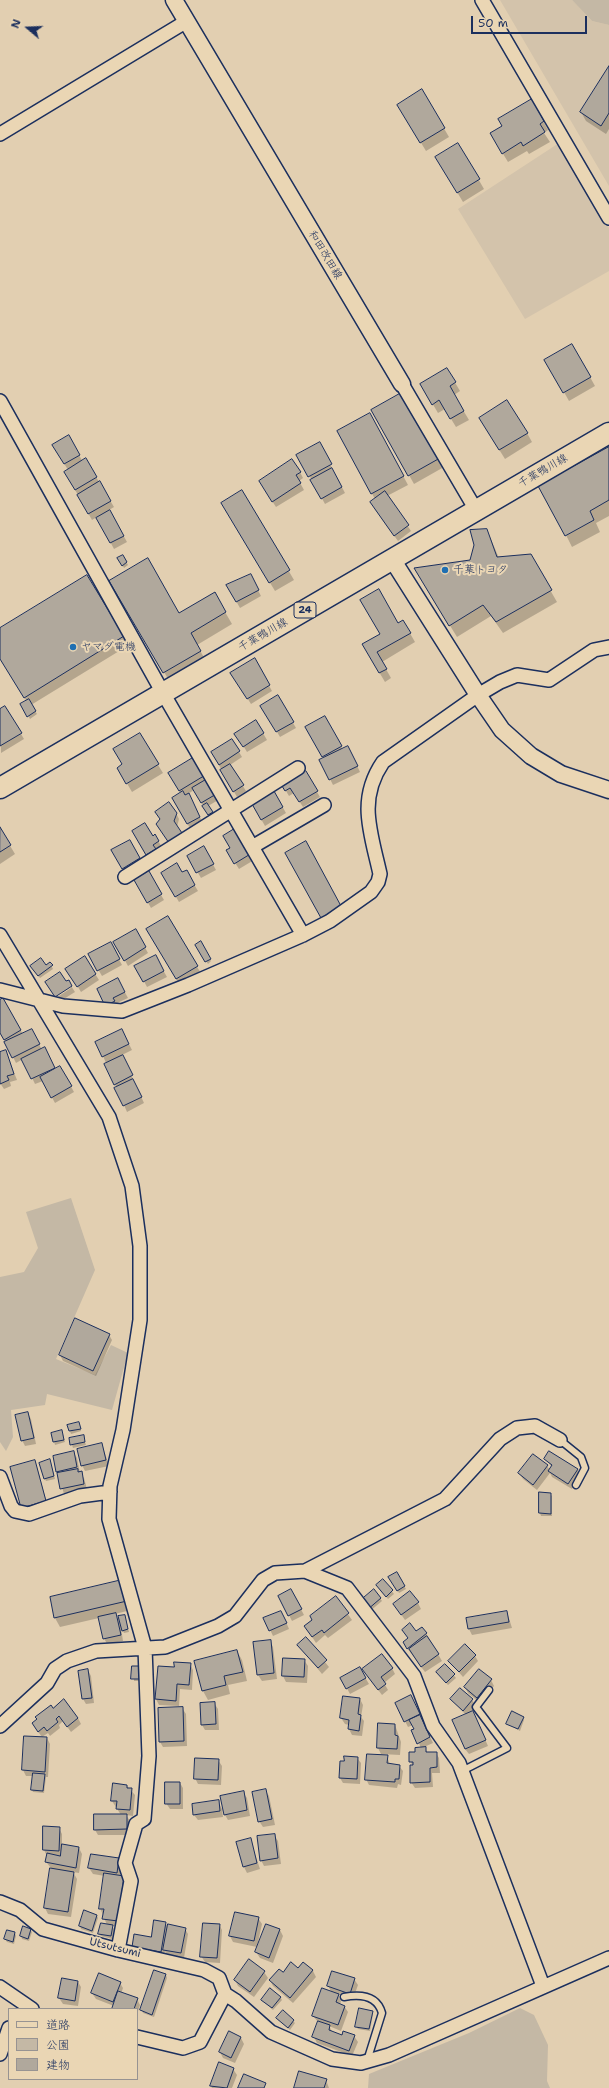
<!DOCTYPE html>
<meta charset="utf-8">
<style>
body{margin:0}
#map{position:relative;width:609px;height:2088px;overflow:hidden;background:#e2cfb1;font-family:"Shantell Sans","Klee One",sans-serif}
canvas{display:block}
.legend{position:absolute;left:8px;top:2008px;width:130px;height:72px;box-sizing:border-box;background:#ead6b4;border:1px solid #979392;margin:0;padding:5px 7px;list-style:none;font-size:12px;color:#1b2f5e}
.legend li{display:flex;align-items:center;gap:8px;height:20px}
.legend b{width:20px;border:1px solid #979392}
.north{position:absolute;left:8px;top:8px;width:40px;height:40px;-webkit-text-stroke:3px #ead6b4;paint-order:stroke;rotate:289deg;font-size:11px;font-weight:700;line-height:16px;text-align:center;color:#1b2f5e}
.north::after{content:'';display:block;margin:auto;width:14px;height:18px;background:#1b2f5e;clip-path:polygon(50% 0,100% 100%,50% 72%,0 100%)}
.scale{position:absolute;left:471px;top:16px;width:116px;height:18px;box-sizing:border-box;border:2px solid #1b2f5e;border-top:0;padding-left:5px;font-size:12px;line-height:14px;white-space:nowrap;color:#1b2f5e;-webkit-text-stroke:3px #ead6b4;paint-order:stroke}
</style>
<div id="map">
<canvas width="609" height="2088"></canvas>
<ul class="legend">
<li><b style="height:5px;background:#ead6b4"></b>道路</li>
<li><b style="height:11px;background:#c4b8a5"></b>公園</li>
<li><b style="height:11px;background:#b0a89c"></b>建物</li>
</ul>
<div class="north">N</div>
<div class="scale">50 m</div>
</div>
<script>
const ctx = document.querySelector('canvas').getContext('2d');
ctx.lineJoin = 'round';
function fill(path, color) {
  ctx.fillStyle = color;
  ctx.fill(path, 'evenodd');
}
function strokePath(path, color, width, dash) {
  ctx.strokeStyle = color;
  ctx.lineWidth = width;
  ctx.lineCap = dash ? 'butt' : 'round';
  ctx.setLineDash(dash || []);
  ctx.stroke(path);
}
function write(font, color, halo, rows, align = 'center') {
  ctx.font = font + ' "Shantell Sans","Klee One",sans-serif';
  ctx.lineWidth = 4;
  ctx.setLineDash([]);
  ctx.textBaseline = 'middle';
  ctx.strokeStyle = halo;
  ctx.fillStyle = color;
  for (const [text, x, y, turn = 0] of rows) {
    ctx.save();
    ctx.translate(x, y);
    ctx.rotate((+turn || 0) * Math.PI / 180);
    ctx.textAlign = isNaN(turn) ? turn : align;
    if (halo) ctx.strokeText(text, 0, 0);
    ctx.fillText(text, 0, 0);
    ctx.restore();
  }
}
const built = new Path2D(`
 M500,0H572L592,21L609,25V186Z
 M559,143L609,228V271L525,319L458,209Z`);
const green = new Path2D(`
 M572,0H609V25L592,21Z
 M71,1198L95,1270L56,1359L95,1375L111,1345L128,1353L112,1410L47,1394L45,1405L11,1410L13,1437L6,1451L0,1442V1277L24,1272L38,1248L26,1212Z
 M520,2008L534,2015L548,2045L547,2081L550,2088H368L369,2074L469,2033Z`);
const shadow = new Path2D(`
 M609,68V129L606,134L586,121L581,112Z
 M422,91L449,137L426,151L398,105Z
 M531,100L548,130L544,133L550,142L529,154L527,151L508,162L491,134L503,127Z
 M458,144L484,189L463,202L436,157Z
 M572,345L595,386L569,401L546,360Z
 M447,369L460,391L454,395L469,420L456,427L445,409L438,413L421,384Z
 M403,394L444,467L414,484L373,411Z
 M375,423L408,485L387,496L411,531L398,541L374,508L375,499L338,432Z
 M485,427L527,433L532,442L505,459Z
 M68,436L83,462L86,460L114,507L109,510L127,542L114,549L97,517L92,520L65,472L68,470L53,445Z
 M319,443L345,493L325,504L298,455Z
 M609,448V516L596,523L600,532L572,547L566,535Z
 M300,472L303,478L299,481L304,490L276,507L263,487Z
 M242,491L294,580L275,591L222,503Z
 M487,530L499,558L530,555L557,602L503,633L491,616L457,637L422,580L471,561Z
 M123,556L128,565L124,568L119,558Z
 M250,575L261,596L240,608L227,585Z
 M87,576L129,645L31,705L37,714L30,719L22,705L27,702L0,657V629Z
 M111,581L179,614L214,593L232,624L197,645L207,663L171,684Z
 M403,621L415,642L382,662L391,678L385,682L363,645Z
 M255,660L272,691L251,704L235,679Z
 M278,697L296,728L280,737L262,706Z
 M5,707L24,739L1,753L0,710Z
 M324,717L343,750L351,753L360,772L333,785L321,761L325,759L307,727Z
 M256,721L267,740L247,752L236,734Z
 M139,734L163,773L132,792L118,768L123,765Z
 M232,740L242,757L230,765L246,791L237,797L212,753Z
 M195,757L220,799L208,806L213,815L210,817L194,790L188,794L203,823L191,830L173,799L181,794L169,773Z
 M305,772L320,797L303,807L294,793L289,796L283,786Z
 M274,792L286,813L265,826L253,805Z
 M176,813L179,819L177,827L185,839L173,848L157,824Z
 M0,829L15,854L0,864Z
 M236,829L254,860L239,869L227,850L233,851Z
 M133,831L152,837L155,836L162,847L150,860Z
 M129,841L143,864L126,874L112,851Z
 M204,848L216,870L201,878L188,856Z
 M186,871L198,891L179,902L162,873H182Z
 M148,873L164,900L151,908L135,880Z
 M167,917L202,975L181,987L147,930Z
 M136,931L148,953L128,966L115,942Z
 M110,943L122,965L102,976L89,954Z
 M200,943L211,961L208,964L196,945Z
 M155,956L167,977L147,987L136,966Z
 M85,958L99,980L81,992L67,969Z
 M50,963L53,969L40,978L33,969Z
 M68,981L75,992L59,1002L56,998L71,988V985L66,983Z
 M121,985L128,998L115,1004L106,1005Z
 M2,1000L23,1034L35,1036L42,1050L48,1054L55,1070L60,1067L74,1092L55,1103L43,1081L35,1084L23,1059L16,1063L0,1031V1001Z
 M125,1036L132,1050L122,1055L144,1103L127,1112L97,1042Z
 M6,1052L17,1080L10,1082L11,1086L4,1089L0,1083V1054Z
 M109,1335L112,1340L96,1376L63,1361L60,1355Z
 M28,1413L31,1419L36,1444L25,1446L22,1440Z
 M79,1423L81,1431L71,1434L68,1426Z
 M52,1434H63L65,1442L55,1445Z
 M83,1436L86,1445L73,1448L70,1439Z
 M102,1444L109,1466L85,1471L82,1465Z
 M74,1453L77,1458L80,1473L84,1478L87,1489L64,1494L57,1471Z
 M534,1455L547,1466L550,1470L552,1467L545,1459L577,1469L580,1475L572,1489L552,1477L550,1473L537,1490L523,1479L519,1473Z
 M34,1461L37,1467L48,1507L22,1508Z
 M51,1463L55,1479L46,1481L45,1479Z
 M540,1493L550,1494L552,1496V1516H541L540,1513Z
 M396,1573L406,1589L399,1593L390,1577Z
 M383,1580L394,1594L388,1599L379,1588Z
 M121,1581L131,1610L115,1614L120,1621L126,1619L129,1632L124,1633L121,1628L123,1641L107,1644L104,1638L99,1618L60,1627L55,1618L51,1597Z
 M294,1596L304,1615L292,1621L289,1615Z
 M336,1597L352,1620L328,1638L325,1635L316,1643L305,1626Z
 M380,1598L382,1601L369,1612L362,1604Z
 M418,1603L421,1609L405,1620L398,1610Z
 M507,1612L512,1628L472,1635L469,1629L467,1619Z
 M284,1617L289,1629L273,1636L265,1619Z
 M403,1630L426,1633L442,1661L425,1672L407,1648L409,1639Z
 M306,1639L329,1667L322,1674L299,1646Z
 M270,1641L273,1647L277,1679L262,1681L258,1675Z
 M237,1651L242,1660L247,1681L228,1685L230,1694L208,1700L203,1691L196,1661Z
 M475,1656L478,1661L463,1677L450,1662Z
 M284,1659L304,1660L308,1666L307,1683L286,1682L283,1676Z
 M190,1664L193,1670L192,1690L180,1689L179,1706L159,1705L156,1699L175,1668Z
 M445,1665L456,1678L448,1685L439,1675Z
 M133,1667L144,1681H134Z
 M392,1668L395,1674L384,1683L388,1690L382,1695L367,1675Z
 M360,1669L369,1684L350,1694L342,1679Z
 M88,1670L91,1676L94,1703L86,1704L83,1699Z
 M491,1680L494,1686L480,1703L468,1693L465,1687Z
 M460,1689L472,1700L476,1706L469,1714L473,1712L488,1746L469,1754L465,1749L466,1715L451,1699Z
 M360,1699L363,1705L361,1717L364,1721L362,1736L352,1735L349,1729V1725L345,1724L341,1718Z
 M414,1702L433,1743L424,1747L428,1753H436L439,1758L440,1773H432L433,1787L415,1788L411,1782L413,1766L410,1761L421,1749L413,1725L408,1727L405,1721Z
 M214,1703L218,1709L219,1730H205L202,1725Z
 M182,1708L186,1714L187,1746L163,1747L160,1742Z
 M53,1709L78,1718L81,1724L71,1732L63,1721L59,1725L60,1728L50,1736L48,1733L42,1737L36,1729Z
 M523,1718L524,1720L520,1731L508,1724Z
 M379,1724L395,1725L401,1742L400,1755L381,1754L378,1748Z
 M25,1737L47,1738L50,1744L48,1777H46L44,1793L33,1792L32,1790L33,1776H26L23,1770Z
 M387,1756L390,1765L399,1766L403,1771L401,1785L398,1784L397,1788L369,1785L366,1779Z
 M357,1758L361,1763L360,1784L343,1783L340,1778L345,1762Z
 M218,1760L222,1766L221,1785L198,1784L195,1778Z
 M180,1783L183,1788V1809H170L166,1803Z
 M127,1786L135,1795L133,1816L126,1815L130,1821V1835H98L95,1830L121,1815L112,1801Z
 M266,1791L269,1796L275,1825L263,1827L259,1821Z
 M243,1792L247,1798L250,1816L228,1820L222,1810L223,1817L198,1820L194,1815L218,1801L223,1811Z
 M59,1828L62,1834V1845L79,1848L82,1854L79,1873L73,1872L77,1879L71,1917L48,1914L45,1908L51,1868L46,1862L47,1856L44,1850Z
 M274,1835L278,1841L281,1864L264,1866L261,1860Z
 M250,1839L260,1869L247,1873L244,1867Z
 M118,1859L122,1865L120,1876L124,1877L127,1882L121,1927L112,1926L114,1929L112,1939L101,1936L99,1934L107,1925L100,1908L105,1876L93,1874L89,1868Z
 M97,1916L98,1918L93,1933L81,1929L80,1926Z
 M258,1918L262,1924L257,1947L233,1942L230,1936Z
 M165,1923L168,1927L185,1929L188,1934L184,1958L167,1956L165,1951L164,1957L133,1947L152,1938Z
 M219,1924L222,1930L220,1963L205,1962L201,1956Z
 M30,1930L32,1932L29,1941L22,1939L21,1936Z
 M280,1930L283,1936L273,1963L260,1958L256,1952Z
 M15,1933L16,1936L14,1944L7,1942L5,1939Z
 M249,1961L264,1972L268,1978L254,1997L238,1986L235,1980Z
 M303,1963L313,1971L316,1977L293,2003L273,1986L270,1980L283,1973L298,1970Z
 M166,1975L167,1978L154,2017L143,2013L142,2010Z
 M354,1979L358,1985L353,1999L337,1994L341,2001L340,2005L344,2006L348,2012L341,2031L329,2026L333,2033L342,2036H354L358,2042L352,2056L317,2043L314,2037L319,2023L313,2016L332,1993L328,1986Z
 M78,1982L81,1987L78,2006L63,2004L59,1998Z
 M120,1983L123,1988L121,1994L137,1999L140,2005L137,2014V2009H113L114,2006L96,1999L92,1993Z
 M280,1997L282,2000L273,2010L262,2000Z
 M283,2011L295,2023L290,2030L277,2018Z
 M372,2012L373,2014L370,2031L358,2029L356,2026Z
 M229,2033L241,2038L244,2044L235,2063L223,2058L220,2052Z
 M233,2069L237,2075L232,2088H212L211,2086Z
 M326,2080L329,2088H295Z`);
const building = new Path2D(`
 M609,66V113L601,126L580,112Z
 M422,89L445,128L420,143L397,105Z
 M532,99L544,121L540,124L545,132L523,146L521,142L502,154L490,133L502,126L498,119Z
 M458,143L480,179L457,193L435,157Z
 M572,344L591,377L563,393L544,360Z
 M447,368L456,382L450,386L464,411L450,419L439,400L432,405L420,384Z
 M403,392L440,458L408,476L371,410Z
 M507,400L528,433L499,450L479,418Z
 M370,413L404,476L371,494L337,431Z
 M69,435L80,455L64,464L52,445Z
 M320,442L332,464L308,477L296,455Z
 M609,447V500L590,511L594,520L565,536L538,486Z
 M86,458L97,477L75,490L64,472Z
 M292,459L301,472L296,475L301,483L272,502L259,481Z
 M332,468L342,487L321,499L310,480Z
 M100,481L111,501L88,514L77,495Z
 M242,490L290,570L269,583L221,503Z
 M385,491L409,525L394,536L370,502Z
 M110,510L124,536L110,543L96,518Z
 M487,529L497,557L531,554L552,590L496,622L483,605L449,626L414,568L470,560L474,545L470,530Z
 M123,555L127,562L122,566L117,558Z
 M148,558L179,613L215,592L226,612L191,633L201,651L163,673L109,581Z
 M251,574L259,590L236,602L226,585Z
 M87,575L124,636L24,698L0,659V628Z
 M379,589L398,623L403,620L411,633L377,652L387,669L379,673L362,644L380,634L360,600Z
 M255,658L270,685L247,699L230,673Z
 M278,695L294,722L276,732L260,706Z
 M29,699L36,711L27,717L20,704Z
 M5,706L22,733L0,746V709Z
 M325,716L342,746L322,757L305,727Z
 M256,720L264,733L243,747L234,734Z
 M140,733L159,764L126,784L117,768L122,764L113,749Z
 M232,739L240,751L219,765L211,752Z
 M348,746L358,766L329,780L319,760Z
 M196,756L207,774L179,791L168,773Z
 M230,764L244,785L233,792L220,770Z
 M306,771L318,791L299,802L290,788L285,791L282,786Z
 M209,778L218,793L201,803L192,788Z
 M183,791L185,795L189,793L200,817L187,824L172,798Z
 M274,791L283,807L261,820L252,804Z
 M169,802L177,813L174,821L182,833L169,843L156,824L160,819L155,812Z
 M207,803L213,812L208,815L202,806Z
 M145,823L153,836L155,834L159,841L153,845L156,849L146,855L132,831Z
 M0,827L11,845L0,852Z
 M236,828L252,853L234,864L226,850L230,848L223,836Z
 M130,840L140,858L122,869L111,850Z
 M306,841L341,906L321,918L285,853Z
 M204,846L214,864L196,873L187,856Z
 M177,863L182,872L187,870L195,885L175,897L161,873Z
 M149,871L162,894L147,903L134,880Z
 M168,916L198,966L176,979L146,929Z
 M136,929L146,947L124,961L113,942Z
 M201,941L211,959L205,962L195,945Z
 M111,942L120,959L97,971L88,954Z
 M156,955L164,971L143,982L134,966Z
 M85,956L96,974L77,987L65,969Z
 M41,958L46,965L50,962L53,965L38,976L30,966Z
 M60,972L66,981L69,980L72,986L55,997L45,982Z
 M118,978L125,992L113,998L115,1001L105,1006L97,989Z
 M3,998L21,1030L4,1040L0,1033V1000Z
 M32,1029L40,1044L12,1058L4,1042Z
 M122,1029L129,1044L102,1057L95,1042Z
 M45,1047L55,1068L31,1079L21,1059Z
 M6,1050L14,1074L7,1076L9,1080L0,1084V1052Z
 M123,1055L133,1075L114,1085L104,1064Z
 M60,1066L72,1086L51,1098L40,1077Z
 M133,1079L142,1097L123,1106L114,1088Z
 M75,1318L110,1334L93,1371L59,1355Z
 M28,1412L34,1438L21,1441L15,1415Z
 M79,1422L81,1429L69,1431L67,1425Z
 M62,1430L64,1440L53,1442L51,1433Z
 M84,1435L85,1442L70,1445L69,1438Z
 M102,1443L106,1460L81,1466L77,1449Z
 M74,1451L77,1467L56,1472L53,1456Z
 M549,1451L578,1469L568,1484L548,1471L552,1465L544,1459Z
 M533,1454L548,1465L533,1485L518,1473Z
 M50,1459L54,1476L44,1479L39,1463Z
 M35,1460L46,1501L21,1508L10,1467Z
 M78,1469V1472L82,1471L84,1484L60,1489L57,1473Z
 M539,1492L551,1493V1514L539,1513Z
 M397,1572L405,1586L397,1591L388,1577Z
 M383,1579L393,1590L386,1597L376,1585Z
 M122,1580L127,1601L54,1618L50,1597Z
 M291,1589L302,1609L288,1616L278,1596Z
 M374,1589L381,1598L367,1610L360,1601Z
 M410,1591L419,1602L401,1615L393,1604Z
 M336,1596L349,1613L324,1633L322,1630L312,1637L304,1626L312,1620L310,1616Z
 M281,1611L287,1623L269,1631L263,1618Z
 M507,1611L509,1622L468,1629L466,1618Z
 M116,1613L121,1635L103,1639L98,1617Z
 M125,1615L128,1629L122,1631L118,1616Z
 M410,1623L416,1631L422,1627L427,1633L407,1649L403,1642L408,1638L402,1630Z
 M427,1636L439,1654L421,1667L409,1649Z
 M306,1637L327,1660L318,1668L297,1645Z
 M271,1640L274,1673L257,1675L253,1642Z
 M465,1644L476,1655L459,1672L448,1661Z
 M237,1650L243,1672L224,1676L226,1685L202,1691L194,1661Z
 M382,1654L393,1668L381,1677L386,1684L378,1690L362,1669Z
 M283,1658L305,1659L304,1677L282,1676Z
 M174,1662L191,1663L189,1685L177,1684L176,1701L155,1699L158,1666L174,1667Z
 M445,1664L455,1674L446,1683L436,1672Z
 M132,1666H143V1679H131Z
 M360,1667L366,1678L346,1689L340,1678Z
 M88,1669L92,1698L82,1699L78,1671Z
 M479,1669L492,1679L477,1698L464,1687Z
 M460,1688L473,1699L463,1711L450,1699Z
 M411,1695L420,1714L404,1722L395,1703Z
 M343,1696L360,1698L358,1714L361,1715L359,1731L348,1729L349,1720L340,1718Z
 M64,1699L78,1718L67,1727L59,1716L56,1719L58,1722L47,1731L44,1727L38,1732L32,1723L37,1719L35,1717L51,1705L53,1708Z
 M215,1702L216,1724L201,1725L200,1703Z
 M183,1707L184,1741L159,1742L158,1708Z
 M473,1711L486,1740L465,1749L452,1720Z
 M512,1711L524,1717L518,1729L506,1724Z
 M420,1715L430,1737L417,1744L411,1730L414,1729L409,1720Z
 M378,1723L395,1724V1735L398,1736L397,1749L377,1748Z
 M24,1736L47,1737L45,1772L22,1770Z
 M426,1747V1752H437V1767L430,1768V1782L410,1783V1765H413V1762H409V1752H415V1748Z
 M367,1754L388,1755L387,1763L400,1765L399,1779H395V1782L365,1780Z
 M344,1756L358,1757L357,1779L339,1778L340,1761H344Z
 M195,1758L219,1759L218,1780L194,1779Z
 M33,1773L45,1774L43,1791L31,1790Z
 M165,1782H180V1804H165Z
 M113,1783L127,1785V1788H132L130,1810L116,1809L117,1801H111Z
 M266,1789L272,1819L258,1822L252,1792Z
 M244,1791L247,1810L224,1815L220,1796Z
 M219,1800L220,1811L193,1815L192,1804Z
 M94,1814H127V1829L94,1830Z
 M43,1826L60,1827L59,1851L43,1850Z
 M275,1834L278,1858L260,1861L257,1836Z
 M251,1838L257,1863L243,1867L236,1842Z
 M62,1844L79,1847L76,1868L45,1862L47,1853L60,1856Z
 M91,1854L119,1858L117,1873L88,1868Z
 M50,1868L74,1872L68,1912L44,1908Z
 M104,1873L124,1876L118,1921L102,1919L104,1909H99Z
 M84,1910L97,1915L92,1931L79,1926Z
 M235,1912L259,1917L254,1941L229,1936Z
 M154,1920L166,1922L161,1952L132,1947L134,1934L151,1937Z
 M101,1923L113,1925L111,1936L98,1934Z
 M203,1923L220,1924L217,1958L200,1957Z
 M168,1924L186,1928L181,1953L163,1950Z
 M266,1924L280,1929L269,1958L255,1952Z
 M23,1926L31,1929L28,1939L20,1936Z
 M7,1930L15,1932L13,1942L4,1939Z
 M249,1959L265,1971L250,1992L234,1980Z
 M291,1962L298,1968L303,1962L313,1970L290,1998L269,1980L279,1969L283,1972Z
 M154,1970L166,1974L152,2015L140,2010Z
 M332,1971L355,1978L350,1994L327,1986Z
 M99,1973L121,1982L113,2002L91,1993Z
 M62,1978L78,1981L75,2001L58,1998Z
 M270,1988L281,1997L272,2008L261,2000Z
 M322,1988L339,1994L336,2002L345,2006L338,2025L312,2016Z
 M118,1991L138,1998L134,2009H112Z
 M359,2008L373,2011L369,2029L355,2027Z
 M283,2010L294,2020L288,2028L276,2018Z
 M318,2021L330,2025L329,2030L342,2035L343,2031L355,2035L349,2051L312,2037Z
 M229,2031L241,2037L231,2058L219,2052Z
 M219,2062L234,2068L227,2088L210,2086Z
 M299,2071L327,2079L324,2088H294Z
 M244,2074L266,2083L264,2088H238Z`);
const service = new Path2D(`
 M560,1440L581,1457L585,1468L576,1485
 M462,1771L507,1748L476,1707L489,1690
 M344,1997C360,1994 377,1995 382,2013L367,2061`);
const minor = new Path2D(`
 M482,0L609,218
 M0,134L187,21
 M402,384L476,510
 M0,401L163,693L303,935
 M252,847L324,805
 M125,877L298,768
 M0,935L109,1117L132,1186L140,1246V1320L123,1430L110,1486L109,1519L145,1648L149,1756L144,1819L136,1824L125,1863L131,1881L118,1950
 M0,990L63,1006L122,1011L188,985L303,935L330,921L371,892L378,882L380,874C371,833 357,800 383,762L478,695L500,682L517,675L549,680L594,650L609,647
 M0,1477L11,1506L15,1511L29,1514L80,1496L110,1492
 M305,1571L347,1588L414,1676L433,1726L459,1763L543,1986
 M0,1726L47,1683L55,1669L67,1661L96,1651L165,1647L218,1626L235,1616L263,1580L275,1573L305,1571L445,1499L500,1439L517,1428L535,1426L560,1440
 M0,1902L20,1910L43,1929L118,1950L204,1970L219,1978L225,1994
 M0,1987L32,2009
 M137,2037L183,2048L200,2042L225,1994L236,2001L271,2032L332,2059L361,2063L389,2055L609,1958
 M0,2054L9,2028`);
const tertiary = new Path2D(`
 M174,0L402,384
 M392,559L478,695L502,730L531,756L561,774L609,790`);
const primary = new Path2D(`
 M0,788L609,433`);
const markers = [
 [445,570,4,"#1f6fb2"],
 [73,647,4,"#1f6fb2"]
];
const shields = [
 [305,610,22]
];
const shieldNames = [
 ["24",305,610]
];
const streetNames = [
 ["和田改田線",325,255,59],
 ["千葉鴨川線",543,471,-30],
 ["千葉鴨川線",263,635,-30],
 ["Utsutsumi",115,1948,14]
];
const poiNames = [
 ["千葉トヨタ",453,570],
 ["ヤマダ電機",81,647]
];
fill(built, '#d3c3ab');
fill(green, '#c4b8a5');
fill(shadow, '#0003');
fill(building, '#b0a89c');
strokePath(building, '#1b2f5e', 1);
strokePath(service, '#1b2f5e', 9);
strokePath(minor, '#1b2f5e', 16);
strokePath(tertiary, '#1b2f5e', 19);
strokePath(primary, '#1b2f5e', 23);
strokePath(service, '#ead6b4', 6);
strokePath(minor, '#ead6b4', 13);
strokePath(tertiary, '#ead6b4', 16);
strokePath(primary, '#ead6b4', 20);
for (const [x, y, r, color] of markers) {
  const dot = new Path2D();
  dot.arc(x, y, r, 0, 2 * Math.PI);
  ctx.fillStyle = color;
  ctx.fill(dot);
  strokePath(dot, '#ead6b4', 1.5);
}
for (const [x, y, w] of shields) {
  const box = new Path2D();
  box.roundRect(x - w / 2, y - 8, w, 16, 3);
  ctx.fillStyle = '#ead6b4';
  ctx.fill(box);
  strokePath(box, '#1b2f5e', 1);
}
write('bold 10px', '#1b2f5e', null, shieldNames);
write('11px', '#1b2f5e', '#ead6b4', streetNames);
write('11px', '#1b2f5e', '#ead6b4', poiNames, 'left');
</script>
